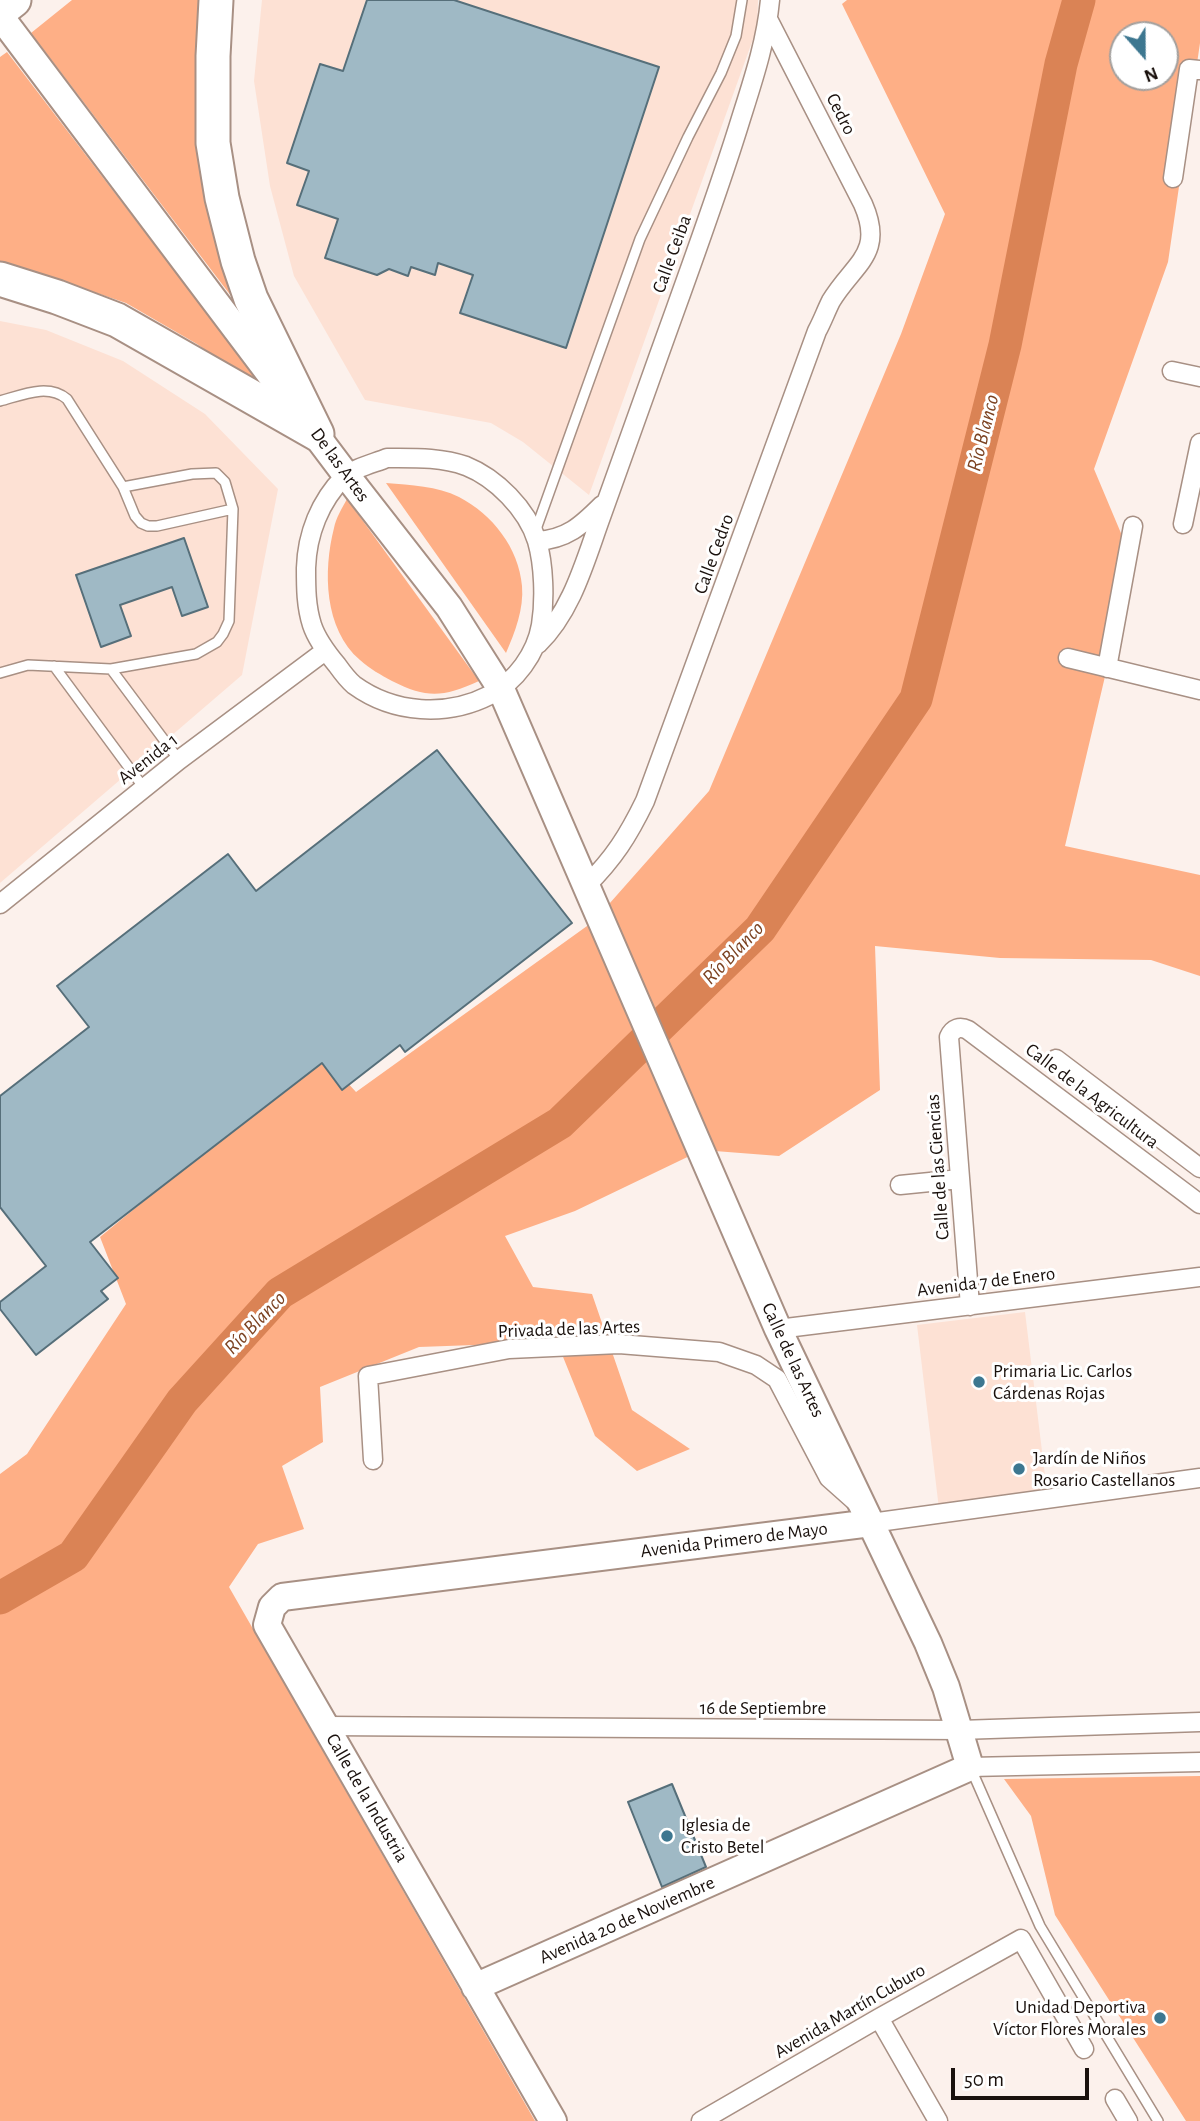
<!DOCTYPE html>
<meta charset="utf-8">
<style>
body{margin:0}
#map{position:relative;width:1200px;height:2121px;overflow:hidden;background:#fcf1ec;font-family:"Alegreya Sans",sans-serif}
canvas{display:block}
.north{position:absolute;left:1109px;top:21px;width:70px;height:70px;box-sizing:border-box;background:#fff;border:2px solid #a3a09e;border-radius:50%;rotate:159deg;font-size:19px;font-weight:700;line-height:28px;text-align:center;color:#1a110d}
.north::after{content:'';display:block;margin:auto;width:24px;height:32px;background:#3d7790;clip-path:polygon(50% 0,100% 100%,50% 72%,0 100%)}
.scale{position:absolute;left:951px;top:2068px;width:138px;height:32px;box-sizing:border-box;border:4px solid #1a110d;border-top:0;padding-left:9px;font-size:21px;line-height:24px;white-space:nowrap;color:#1a110d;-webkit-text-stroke:5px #fff;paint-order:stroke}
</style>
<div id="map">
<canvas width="1200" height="2121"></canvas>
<div class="north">N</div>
<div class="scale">50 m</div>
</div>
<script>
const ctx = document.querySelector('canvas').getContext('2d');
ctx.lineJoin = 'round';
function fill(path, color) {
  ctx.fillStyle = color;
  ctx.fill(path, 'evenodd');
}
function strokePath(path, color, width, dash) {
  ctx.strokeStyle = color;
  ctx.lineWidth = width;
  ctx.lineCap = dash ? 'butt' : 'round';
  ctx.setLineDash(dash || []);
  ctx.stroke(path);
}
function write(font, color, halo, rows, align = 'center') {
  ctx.font = font + ' "Alegreya Sans",sans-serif';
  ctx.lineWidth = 6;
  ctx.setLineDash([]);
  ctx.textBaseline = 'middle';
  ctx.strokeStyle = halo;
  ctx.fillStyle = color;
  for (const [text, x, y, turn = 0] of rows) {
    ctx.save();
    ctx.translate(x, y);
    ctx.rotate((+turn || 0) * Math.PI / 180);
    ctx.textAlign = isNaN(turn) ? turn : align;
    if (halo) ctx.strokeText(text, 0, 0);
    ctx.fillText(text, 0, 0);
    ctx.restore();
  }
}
const built = new Path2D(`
 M262,0H758L757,28L589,495L523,442L491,423L365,400L294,276L270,186L254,81Z
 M0,321L46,330L123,361L205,414L278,489L242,675L0,883Z
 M1025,1312L1047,1492L939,1509L917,1325Z`);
const green = new Path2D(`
 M72,0H207L241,309L31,33Z
 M847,0H1200V43L1168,262L1094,469L1123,538L1107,668L1065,846L1200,875V976L1151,960L1000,958L875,946L880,1090L779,1156L702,1150L575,1211L505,1236L533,1287L592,1294L632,1410L690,1449L637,1471L595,1436L557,1342L419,1347L320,1387L323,1442L282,1466L304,1529L258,1544L229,1587L535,2121H0V1474L27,1454L126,1304L100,1237L322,1055L356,1092L594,921L709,791L901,334L945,214L842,4ZM1123,35H1165V77H1123Z
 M7,52L270,396L197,344L126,303L47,276L0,267V57Z
 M386,483C411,485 437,486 459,497C492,514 519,548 522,586C524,609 515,632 506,653Z
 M347,499L479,681C443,697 428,699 392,681C381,675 370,669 360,660C324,629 323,571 334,528C336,518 342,508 347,499Z
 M1200,1776V2121H1186L1055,1915L1031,1816L1004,1779Z`);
const river = new Path2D(`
 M0,1598L73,1556L182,1401L280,1293L560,1123L760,929L916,699L1005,345L1061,64L1079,0`);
const building = new Path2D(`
 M367,0H454L659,67L566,348L460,313L473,275L438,263L435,275L411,267L408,276L389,269L377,275L325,258L338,219L297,205L309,171L287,163L320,64L343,71Z
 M184,538L208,607L182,616L172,587L120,605L131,636L101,647L76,575Z
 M437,750L572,923L405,1052L400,1045L342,1090L322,1063L90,1242L118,1278L101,1291L108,1299L36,1355L0,1309V1302L46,1266L0,1207V1096L89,1027L57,986L228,854L256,891Z
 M672,1784L706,1867L662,1887L628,1802Z`);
const lane = new Path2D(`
 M0,401C22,395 48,383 67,399L123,487L135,516L141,523L148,526H157L233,509L229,621L223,634L217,642L196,654L111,669L28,665L0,673
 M123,487L192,474L216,473L225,482L233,509
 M535,532L640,239L688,137L721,73L736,36L742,0
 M54,666L144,788
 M111,669L179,760
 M972,1771L1040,1926L1158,2121`);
const street = new Path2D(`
 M1173,178L1189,69L1200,70
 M1172,371L1200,377
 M387,458C414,458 441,457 466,466C496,478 527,509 537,541C544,565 545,600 541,625C536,654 516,681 490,695C447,717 394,714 354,685C348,680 342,672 337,665C327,653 317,640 312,625C306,606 306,588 306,568C307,534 320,501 344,477C354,468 375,463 387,458Z
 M1183,524L1200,443
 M537,541C567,539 581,526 602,505
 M538,644C572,611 585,561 601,517C617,473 633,428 649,383C679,298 711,214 738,128C751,86 766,44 770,0
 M1068,658L1200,690
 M1107,668L1133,526
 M586,886C614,858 628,836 645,801L817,331C822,322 826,311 831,301C854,263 885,254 863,204L768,19
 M0,904L179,760L325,651
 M1056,1059L1200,1168
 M900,1185L960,1179
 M970,1306L949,1037C953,1028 960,1026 968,1030L1200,1204
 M778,1329L1200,1277
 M373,1460L368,1376L509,1349L619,1344L719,1352L756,1365L777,1379L829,1478L856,1502
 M871,1523L1200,1478
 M326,1726L960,1730L1200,1722
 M970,1767L1200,1762
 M879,2018L938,2121
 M1115,2099L1128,2121
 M701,2121L879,2018L1021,1939L1084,2049`);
const secondary = new Path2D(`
 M0,16L346,475L449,607L501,689L778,1329L928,1643L946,1687L970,1767L475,1987
 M553,2121L267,1625L272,1607L282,1597L871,1523`);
const highway = new Path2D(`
 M216,0L213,56V143L222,198L238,261L251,299L317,434
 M0,11L14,0
 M0,279L57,297L117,320L317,434`);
const markers = [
 [979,1382,7,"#3d7790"],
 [1019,1469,7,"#3d7790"],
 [667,1836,7,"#3d7790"],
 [1160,2018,7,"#3d7790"]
];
const streetNames = [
 ["Cedro",841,114,63],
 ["Calle Ceiba",672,254,-70],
 ["De las Artes",340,465,54],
 ["Calle Cedro",714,554,-70],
 ["Avenida 1",148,759,-38],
 ["Calle de la Agricultura",1092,1096,37],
 ["Calle de las Ciencias",938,1167,-94],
 ["Avenida 7 de Enero",986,1282,-7],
 ["Privada de las Artes",569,1329,-2],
 ["Calle de las Artes",793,1360,65],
 ["Avenida Primero de Mayo",734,1540,-7],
 ["16 de Septiembre",763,1708],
 ["Calle de la Industria",367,1798,60],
 ["Avenida 20 de Noviembre",627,1920,-24],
 ["Avenida Martín Cuburo",850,2011,-30]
];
const poiNames = [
 ["Primaria Lic. Carlos",993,1371],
 ["Cárdenas Rojas",993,1393],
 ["Jardín de Niños",1033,1458],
 ["Rosario Castellanos",1033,1480],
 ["Iglesia de",681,1825],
 ["Cristo Betel",681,1847],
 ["Unidad Deportiva",1146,2007,"right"],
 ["Víctor Flores Morales",1146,2029,"right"]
];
const waterNames = [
 ["Río Blanco",983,433,-76],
 ["Río Blanco",733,953,-46],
 ["Río Blanco",255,1323,-46]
];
fill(built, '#fde1d4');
fill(green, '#feaf86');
strokePath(river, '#da8355', 33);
fill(building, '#9fb9c5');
strokePath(building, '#566f7a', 2);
strokePath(lane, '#a89084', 12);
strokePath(street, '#a89084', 21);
strokePath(secondary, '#a89084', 30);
strokePath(highway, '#a89084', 37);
strokePath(lane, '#fff', 9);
strokePath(street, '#fff', 18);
strokePath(secondary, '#fff', 26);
strokePath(highway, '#fff', 33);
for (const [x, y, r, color] of markers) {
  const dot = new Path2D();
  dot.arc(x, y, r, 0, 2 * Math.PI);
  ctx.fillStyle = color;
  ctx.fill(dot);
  strokePath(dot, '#fff', 2.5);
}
write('19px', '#1a110d', '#fff', streetNames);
write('19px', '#1a110d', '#fff', poiNames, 'left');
write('italic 21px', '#7c4221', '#fff', waterNames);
</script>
